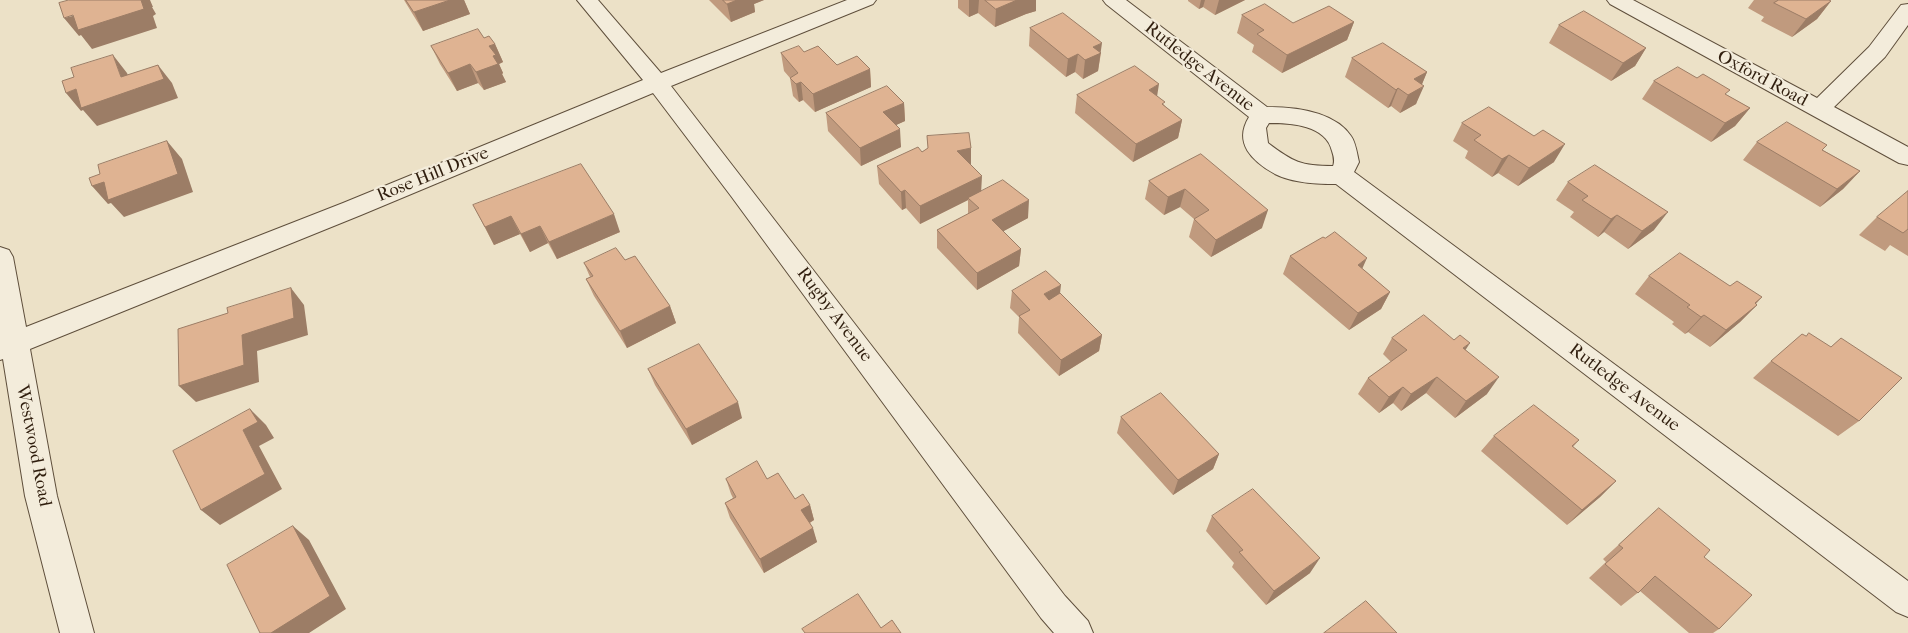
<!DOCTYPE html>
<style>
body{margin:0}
canvas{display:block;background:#ece1c7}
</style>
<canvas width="1908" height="633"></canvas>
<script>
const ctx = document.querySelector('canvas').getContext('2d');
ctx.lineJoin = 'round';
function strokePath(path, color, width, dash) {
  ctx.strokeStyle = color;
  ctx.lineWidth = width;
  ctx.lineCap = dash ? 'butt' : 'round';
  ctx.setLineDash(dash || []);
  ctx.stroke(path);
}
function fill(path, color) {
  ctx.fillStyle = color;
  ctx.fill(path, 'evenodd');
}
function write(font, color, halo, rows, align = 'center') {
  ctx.font = font + ' "IM FELL French Canon",serif';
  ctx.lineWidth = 4.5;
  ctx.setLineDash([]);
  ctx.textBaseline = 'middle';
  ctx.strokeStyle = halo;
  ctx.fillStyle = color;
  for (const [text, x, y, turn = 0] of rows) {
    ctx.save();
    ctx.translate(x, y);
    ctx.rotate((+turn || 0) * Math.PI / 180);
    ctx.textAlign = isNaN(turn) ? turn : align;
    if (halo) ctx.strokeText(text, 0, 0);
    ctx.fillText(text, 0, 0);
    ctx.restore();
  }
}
const minor = new Path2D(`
 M577,0H598L661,73L847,0H876L873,4L671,86L1065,596L1088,621L1093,633H1054L1041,618L731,196L653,93L361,215L30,349L57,496L94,633H60L25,496L3,359L0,360V247L9,250L13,257L26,327L343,203L643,80Z
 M1103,0H1126L1267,107C1294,107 1334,111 1351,136C1356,143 1357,154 1359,162L1354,172L1908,581V617L1896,612L1336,184C1317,184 1292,183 1275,174C1252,161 1233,143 1249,117L1106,4ZM1269,123C1291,123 1326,125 1332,151C1334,157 1335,161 1333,166C1301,166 1293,162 1268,143L1266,128Z
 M1607,0H1633L1817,98L1869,47L1901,5L1908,4V25L1885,57L1834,107L1908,147V165L1899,163L1610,4Z`);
const wall = new Path2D(`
 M404,0H464L470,14L423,31Z
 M709,0H764L754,4L755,12L731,22Z
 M958,0H1036V11L1026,14L995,27L978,13L969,17L958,8Z
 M1188,0H1245L1215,15L1203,7L1199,9L1188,1Z
 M1754,0H1829L1831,1L1817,19L1792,37L1761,21L1764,17L1748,8Z
 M1242,15L1293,23L1354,22L1347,40L1282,73L1252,52L1254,45L1237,33Z
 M1559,25L1646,48L1635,66L1611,81L1549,43Z
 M1030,28L1100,52L1101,53L1098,71L1083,79L1075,72L1066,77L1029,46Z
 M484,38L495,44L503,62L499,64L503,73L502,74L506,82L484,90L478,83L457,91L440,64L431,46Z
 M804,52L837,65L870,69L871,87L815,112L803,100L799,102L793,96L790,78L784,71L781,53Z
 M1352,58L1427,72L1422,84L1416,104L1400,113L1391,106L1388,108L1345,77Z
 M1654,81L1727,95L1750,108L1735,126L1711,142L1642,99Z
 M1077,95L1157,96L1165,106L1182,120L1178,138L1133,162L1075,113Z
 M904,103L905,121L896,125L901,147L861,166L828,131L826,113Z
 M1462,123L1554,162L1518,186L1498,173L1492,177L1465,158L1468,151L1453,141Z
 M927,136L971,148V165L981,191L1028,218L1003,231L1021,249L1019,266L977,290L937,248V230L968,214V200L920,224L906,208L902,210L879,184L877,166L922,152L928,148Z
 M1757,142L1823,150L1860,171L1843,189L1820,207L1743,160Z
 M1201,154L1262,228L1211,257L1189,237L1194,219L1180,207L1164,215L1145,199L1149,181Z
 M1568,182L1654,230L1628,249L1604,232L1598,237L1570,217L1574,212L1556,200Z
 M1908,191V256L1890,245L1885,251L1859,235L1877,217Z
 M473,205L620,232L557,259L548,243L530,252L520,234L494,245Z
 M1290,256L1363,269L1390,292L1381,309L1349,330L1283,274Z
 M625,260L670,306L676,323L627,348L594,296L586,279L590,277L584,263Z
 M1649,276L1730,286L1762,297L1756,304L1757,305L1740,322L1710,347L1688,332L1685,334L1672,324L1674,322L1635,294Z
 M1012,291L1060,294L1102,335L1099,351L1059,376L1018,333L1019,317L1010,308Z
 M1392,338L1466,350L1487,394L1455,418L1426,393L1401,411L1393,403L1379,413L1358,394L1368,378L1391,362L1383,354Z
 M1841,338L1859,421L1838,436L1753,378L1771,361L1831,347Z
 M648,369L742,418L692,445L655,385Z
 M1121,417L1219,454L1213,469L1173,495L1117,433Z
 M1494,436L1579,440L1573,447L1616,481L1600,497L1567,525L1481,451Z
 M726,479H767L795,499L810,505L814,520L810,523L817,542L764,573L730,518L725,503L733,498L731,494Z
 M1659,508L1704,557L1719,629L1713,633H1689L1640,591L1621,606L1589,578L1606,562L1603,559Z
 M1212,516L1310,573L1266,605L1232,567L1234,563L1206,531Z`);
const shadedWall = new Path2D(`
 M141,0H150L153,7H152L156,14L153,16L157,28L92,49L81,35L79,36L64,18Z
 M450,0H464L470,14L423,31L414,12Z
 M737,0H764L754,4L755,12L731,22L727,4Z
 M969,0H979L978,13L969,17Z
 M1017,0H1036V11L1026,14L995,27L996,9Z
 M1201,0H1205L1203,7L1199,9Z
 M1219,0H1245L1215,15Z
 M1831,1L1817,19L1792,37L1806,19Z
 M1354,22L1347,40L1282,73L1287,55Z
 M1102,43L1098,71L1083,79L1085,60L1093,47Z
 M495,44L503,62L499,64L503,73L502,74L506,82L484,90L476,72L489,46Z
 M1646,48L1635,66L1611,81L1623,63Z
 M1078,54L1075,72L1066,77L1068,59Z
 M113,55L127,73L134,90L158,65L172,83L178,98L97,126L83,110L81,111L66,93L76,89L121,77Z
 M470,64L478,83L457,91L448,73Z
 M870,69L871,87L815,112L813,94Z
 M1427,72L1420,89L1424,86L1416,104L1400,113L1408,95L1414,79Z
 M801,82L803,100L799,102L796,84Z
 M1159,84L1156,103L1149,90Z
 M1398,88L1391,106L1388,108L1396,90Z
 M904,103L905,121L885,130L883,112Z
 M1750,108L1735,126L1711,142L1725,123Z
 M1182,120L1178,138L1133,162L1136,144Z
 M900,129L901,147L861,166L860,148Z
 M167,141L182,159L193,192L124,217L111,203L108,204L92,186Z
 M1565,144L1554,162L1518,186L1529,168Z
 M971,148V166L957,151Z
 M1509,155L1498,173L1492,177L1502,159Z
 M1860,171L1843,189L1820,207L1837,189Z
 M982,176L981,194L968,198V200L920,224V206Z
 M1185,189L1180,207L1164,215L1168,197Z
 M905,190L906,208L902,210L901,192Z
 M1029,200L1028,218L991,238L992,220Z
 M1268,210L1262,228L1211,257L1216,240Z
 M1668,212L1654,230L1628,249L1642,231Z
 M614,214L620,232L557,259L549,242Z
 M1617,215L1604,232L1598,237L1611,219Z
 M511,216L520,234L494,245L485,227Z
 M540,226L548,243L530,252L521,234Z
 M1021,249L1019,266L977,290V273Z
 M1367,258L1359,276L1358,265Z
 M1061,285L1059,302L1042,311L1044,294Z
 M291,288L304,305L308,335L257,351L259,382L196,402L179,386L242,335Z
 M1390,292L1381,309L1349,330L1358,313Z
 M1762,297L1745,314L1757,305L1740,322L1710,347L1726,330Z
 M670,306L676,323L627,348L620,331Z
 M1704,315L1688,332L1685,334L1701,317Z
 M1102,335L1099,351L1059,376L1061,360Z
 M1470,343L1459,360L1463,348Z
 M1437,377L1426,393L1401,411L1411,394Z
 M1499,377L1487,394L1455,418L1466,401Z
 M1403,387L1393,403L1379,413L1389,397Z
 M738,402L742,418L692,445L686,429Z
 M250,409L266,425L274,438L259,446L282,489L220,525L201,510L243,430Z
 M1219,454L1213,469L1173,495L1178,480Z
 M1616,481L1600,497L1567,525L1582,510Z
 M810,505L814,520L805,525L801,510Z
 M293,526L309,540L346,609L309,633H271Z
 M813,528L817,542L764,573L760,559Z
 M1320,558L1310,573L1266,605L1274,591Z`);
const building = new Path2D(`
 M69,0H141L144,9L78,30L73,15L64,18L59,3Z
 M406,0H450L414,12Z
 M723,0H737L727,4Z
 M985,0H1017L996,9Z
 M1779,0H1829L1831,1L1806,19L1774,3Z
 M1265,4L1293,23L1329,6L1354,22L1287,55L1257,34L1264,30L1242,15Z
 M1584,11L1646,48L1623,63L1559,25Z
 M1063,13L1102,43L1093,47L1101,53L1085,60L1078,54L1068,59L1030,28Z
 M478,29L484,38L489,36L495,44L489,46L496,55L493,56L498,64L476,72L470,64L448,73L431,46Z
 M1383,43L1427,72L1414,79L1424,86L1408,95L1398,88L1396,90L1352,58Z
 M799,46L804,52L818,46L837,65L857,56L870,69L813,94L801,82L796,84L790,78L798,73L781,53Z
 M113,55L121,77L158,65L164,79L81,108L76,89L66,93L62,81L74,77L71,68Z
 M1135,66L1159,84L1149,90L1165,102L1162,104L1182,120L1136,144L1077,95Z
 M1678,67L1697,78L1703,74L1730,90L1725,94L1750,108L1725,123L1654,81Z
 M887,86L904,103L883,112L900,129L860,148L826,113Z
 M1489,107L1534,136L1543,130L1565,144L1529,168L1509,155L1502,159L1474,140L1481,135L1462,123Z
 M1787,122L1827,145L1822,150L1860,171L1837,189L1757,142Z
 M969,133L971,148L957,151L982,176L920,206L905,190L901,192L877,166L918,147L922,152L928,148L927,136Z
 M167,141L178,174L108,200L104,182L92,186L89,178L100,174L98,165Z
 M1201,154L1268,210L1216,240L1194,219L1209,210L1185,189L1168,197L1149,181Z
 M581,164L614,214L549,242L540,226L521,234L511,216L485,227L473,205Z
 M1595,165L1668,212L1642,231L1617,215L1611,219L1582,200L1588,196L1568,182Z
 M1003,180L1029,200L992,220L1021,249L977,273L937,230L979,208L968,198Z
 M1908,191V229L1903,233L1877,217Z
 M1335,232L1367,258L1358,265L1390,292L1358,313L1290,256L1323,237L1325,238Z
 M616,248L625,260L635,256L670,306L620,331L586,279L593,276L584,263Z
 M1680,253L1730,286L1737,281L1762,297L1755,303L1757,305L1726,330L1704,315L1701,317L1687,307L1690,305L1649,276Z
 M1046,271L1061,285L1044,294L1049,300L1060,293L1102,335L1061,360L1019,316L1030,310L1012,291Z
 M291,288L294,318L242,335L244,365L179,386L178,329L228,313L227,308Z
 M1424,315L1454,340L1460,335L1470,343L1463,348L1499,377L1466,401L1437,377L1411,394L1403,387L1389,397L1368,378L1407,350L1392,338Z
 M1809,333L1831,347L1841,338L1902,378L1859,421L1771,361L1802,334L1806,336Z
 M699,344L738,402L686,429L648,369Z
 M1161,393L1219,454L1178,480L1121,417Z
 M1534,405L1579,440L1572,446L1616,481L1582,510L1494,436Z
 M250,409L258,422L243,430L265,474L201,510L173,451Z
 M757,461L767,479L778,473L795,499L803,494L810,505L801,510L813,528L760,559L725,503L736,497L726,479Z
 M1253,489L1320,558L1274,591L1239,552L1243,550L1212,516Z
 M1659,508L1710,550L1704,557L1752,595L1719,629L1655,576L1638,593L1605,564L1623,548L1619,545Z
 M293,526L330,596L271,633H260L227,565Z
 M858,594L881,628L892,620L901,633H805L802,629Z
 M1366,601L1397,633H1324Z`);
const streetNames = [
 ["Rutledge Avenue",1199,67,38],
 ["Oxford Road",1762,79,28],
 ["Rose Hill Drive",433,175,-22],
 ["Rugby Avenue",834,315,53],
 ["Rutledge Avenue",1624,388,37],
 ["Westwood Road",33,446,79]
];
strokePath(minor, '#5f4f3c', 2);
fill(minor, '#f3ecdb');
fill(wall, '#c09a7e');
fill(shadedWall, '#9c7d66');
fill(building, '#dfb392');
strokePath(building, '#9c7d66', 1);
write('18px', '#301e0e', '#f3ecdb', streetNames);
</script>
